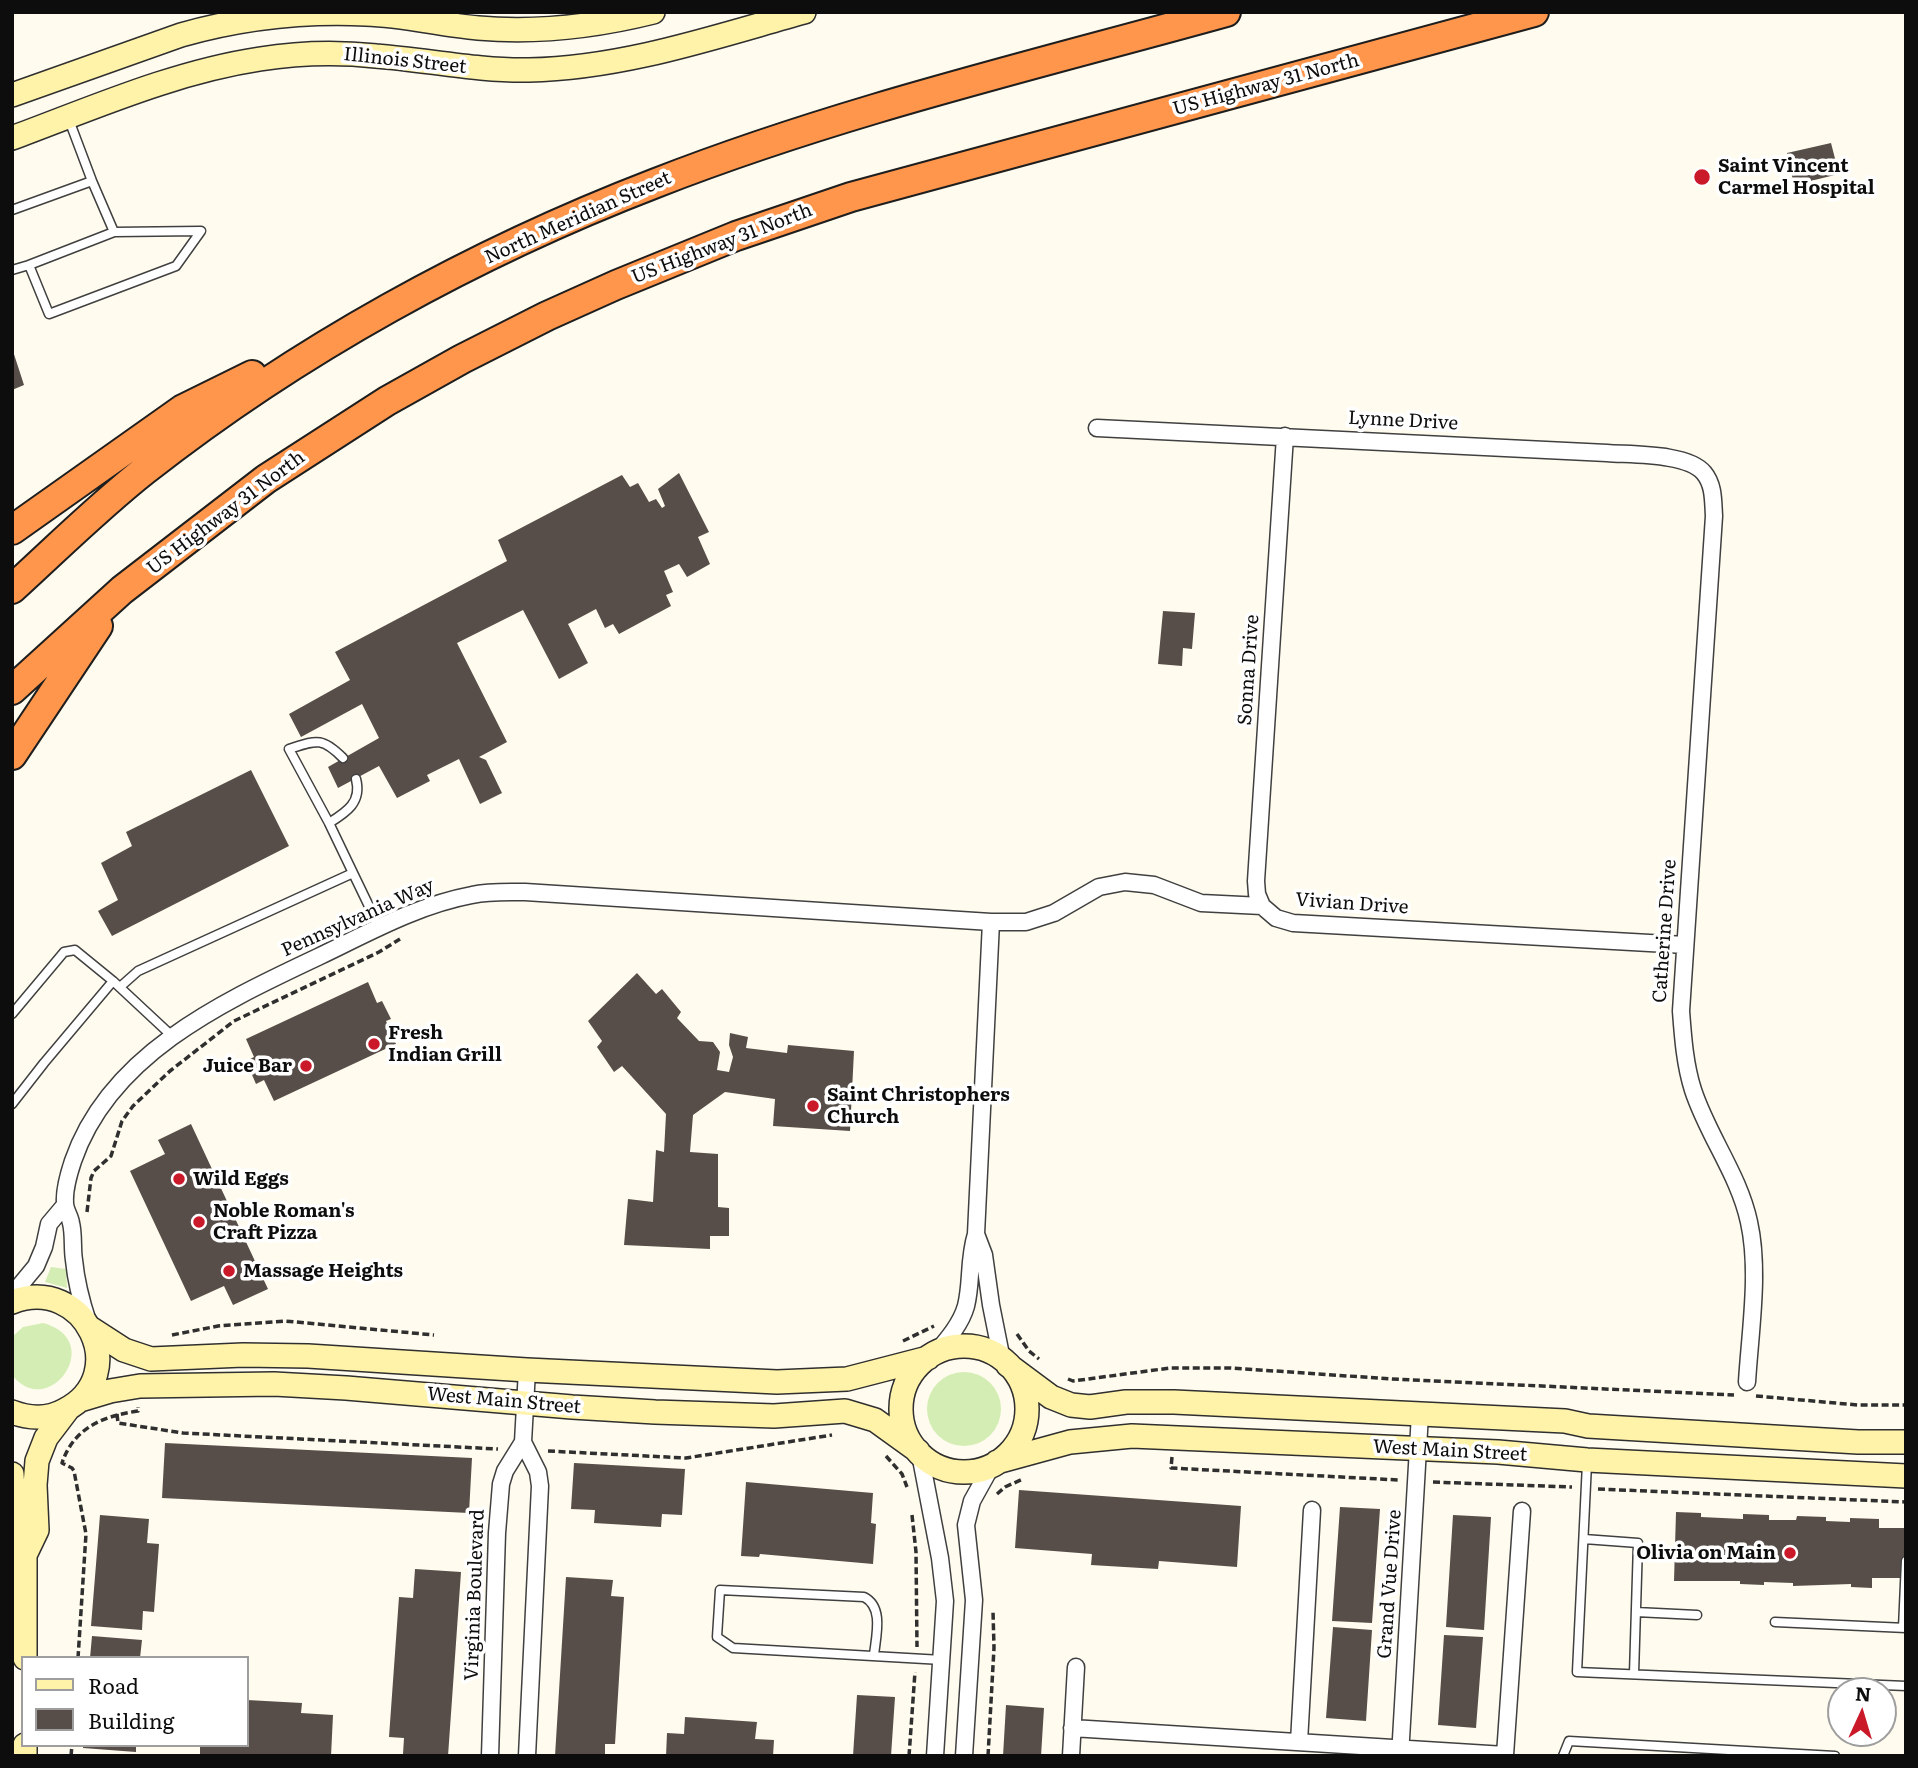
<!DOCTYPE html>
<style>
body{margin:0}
#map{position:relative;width:1918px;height:1768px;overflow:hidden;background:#fffbee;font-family:Literata,serif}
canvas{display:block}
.frame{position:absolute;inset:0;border:14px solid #0d0d0d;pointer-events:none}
.legend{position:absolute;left:21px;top:1656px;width:228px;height:91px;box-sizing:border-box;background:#fff;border:2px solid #9e9e9e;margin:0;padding:9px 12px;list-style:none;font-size:21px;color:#0d0d0d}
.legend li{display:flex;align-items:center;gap:14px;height:35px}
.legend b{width:35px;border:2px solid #9e9e9e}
.north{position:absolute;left:1827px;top:1677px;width:70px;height:70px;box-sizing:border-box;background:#fff;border:2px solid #9e9e9e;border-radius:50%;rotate:4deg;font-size:19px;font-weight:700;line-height:28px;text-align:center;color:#0d0d0d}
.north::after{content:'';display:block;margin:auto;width:24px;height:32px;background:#ca1929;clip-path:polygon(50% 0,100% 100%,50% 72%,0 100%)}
</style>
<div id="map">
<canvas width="1918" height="1768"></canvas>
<div class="frame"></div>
<ul class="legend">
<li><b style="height:9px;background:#fff2a9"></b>Road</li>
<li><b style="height:19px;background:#574e49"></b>Building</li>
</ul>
<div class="north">N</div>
</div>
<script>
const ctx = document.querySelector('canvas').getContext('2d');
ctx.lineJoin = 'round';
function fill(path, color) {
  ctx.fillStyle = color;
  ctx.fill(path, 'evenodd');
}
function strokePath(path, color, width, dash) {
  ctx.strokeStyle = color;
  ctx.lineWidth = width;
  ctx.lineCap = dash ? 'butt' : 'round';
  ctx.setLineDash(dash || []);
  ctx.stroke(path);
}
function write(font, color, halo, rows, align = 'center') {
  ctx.font = font + ' Literata,serif';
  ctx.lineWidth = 7;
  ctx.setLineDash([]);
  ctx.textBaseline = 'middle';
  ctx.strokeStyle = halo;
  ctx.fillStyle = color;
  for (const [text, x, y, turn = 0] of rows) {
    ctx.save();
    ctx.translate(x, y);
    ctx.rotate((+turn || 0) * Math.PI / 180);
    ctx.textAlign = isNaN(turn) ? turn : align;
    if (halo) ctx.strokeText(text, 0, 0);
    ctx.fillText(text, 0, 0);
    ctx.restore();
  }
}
const green = new Path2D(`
 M51,1267L66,1269L67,1288L45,1282Z
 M43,1323C107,1340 49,1422 12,1375V1337L23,1327Z
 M927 1409a37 37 0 1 1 74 0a37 37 0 1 1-74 0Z`);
const building = new Path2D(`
 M1831,143L1839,174L1794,185L1787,153Z
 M12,348L24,385L12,390Z
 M679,473L709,532L698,537L710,564L687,577L679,564L664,571L673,592L666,595L671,606L619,634L613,624L605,628L596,609L568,624L588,663L559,679L523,610L457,643L507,742L479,757L486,760L502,793L480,804L459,759L427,775L430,781L397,798L379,766L338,788L328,767L379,738L362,704L301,737L289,714L350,680L335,652L507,561L498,540L622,475L630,487L638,483L649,502L656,499L662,508L665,506L658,489Z
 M1163,611L1195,613L1192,649L1183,648L1182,666L1158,664Z
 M251,770L289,846L112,936L98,911L118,900L101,863L132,846L126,832Z
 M637,973L656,994L662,989L681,1012L677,1018L699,1041L713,1042L720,1052L717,1070L729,1072L733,1057L729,1045L730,1033L748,1037L746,1048L787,1053L788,1045L854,1051L850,1131L773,1126L775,1099L725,1092L693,1115L690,1152L718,1154V1207L729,1208V1236H710V1249L624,1245L628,1199L653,1202L656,1150L664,1152L666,1114L622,1066L614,1072L597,1047L602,1041L588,1021Z
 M368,982L377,1003L382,1001L391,1019L386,1021L396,1044L274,1101L264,1080L256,1084L246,1061L254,1057L246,1039Z
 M191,1124L268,1289L233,1305L224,1286L191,1301L130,1171L165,1154L158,1140Z
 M165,1443L472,1458L469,1513L162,1498Z
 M574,1463L685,1469L682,1515L662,1514L661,1527L594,1523L595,1510L571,1509Z
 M746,1482L873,1493L871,1523L876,1524L873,1564L760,1554L759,1557L741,1556Z
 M1019,1490L1241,1506L1237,1567L1159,1561L1158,1569L1091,1565L1092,1554L1015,1548Z
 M1340,1507L1380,1509L1372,1623L1332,1621Z
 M1676,1512L1701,1513V1517L1743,1519V1514L1769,1515V1520H1796L1797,1516L1826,1517V1521L1850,1522V1518L1879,1519V1528H1906V1578H1872V1588L1851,1587V1584L1793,1586V1583L1764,1582V1585L1740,1584V1581H1674Z
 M100,1515L149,1519L147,1543L159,1544L154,1612L143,1611L142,1630L91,1626Z
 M1453,1515L1491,1517L1484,1630L1446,1627Z
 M415,1569L461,1572L448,1756L403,1754L404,1738L389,1737L399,1597L413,1598Z
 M566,1577L613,1580L611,1596L624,1597L615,1744H605V1756H555Z
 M1333,1627L1372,1630L1366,1721L1326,1718Z
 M1444,1635L1483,1637L1476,1728L1438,1725Z
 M92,1636L142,1640L140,1658H90Z
 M857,1695L895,1697L891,1756H853Z
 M247,1700L302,1703L301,1713L333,1715L331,1756H200V1745H247Z
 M1006,1705L1044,1708L1041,1756H1003Z
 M685,1717L757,1722L755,1739L774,1740L773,1756H666L667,1733L684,1734Z
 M83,1745H136V1752L83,1748Z`);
const path = new Path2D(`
 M87,1212L91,1178L94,1171L111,1156L122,1121L133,1106L170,1071L234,1021L379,952L400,939
 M1017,1334L1029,1351L1039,1359
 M172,1335L218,1326L285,1321L434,1335
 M903,1341L934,1326
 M1068,1379L1073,1381L1170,1368H1231L1392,1379L1734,1395
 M1756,1396L1858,1405H1906
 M117,1414L118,1423L183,1433L498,1449
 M548,1451L686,1458L832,1435
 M886,1456L902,1474L907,1487
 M1172,1457L1171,1468L1398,1480
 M1433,1482L1572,1487
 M1598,1489L1906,1502
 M997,1494L1005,1487L1023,1479
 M912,1515L916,1552L917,1647
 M78,1658L86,1534L74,1471L72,1468L62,1463C74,1427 104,1416 138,1411V1407
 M71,1756L72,1745
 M909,1756L915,1672
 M988,1756L994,1648L993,1611`);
const lane = new Path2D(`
 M12,210L92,181
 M29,265L114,232
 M12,270L29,265L49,314L176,266L201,231L114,232L92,181L69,120
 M329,823L289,749C317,740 322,737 343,758
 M353,873L329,823C347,812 362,802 356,779
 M120,987L138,971L353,873L379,927
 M12,1014L64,952L75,950L113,981L172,1036
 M12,1104L44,1063L113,981
 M1587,1463L1577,1672L1906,1686
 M1584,1539L1638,1543L1634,1674
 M1636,1612L1697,1615
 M1775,1622L1906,1628
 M1903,1628L1906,1561
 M874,1655C876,1636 884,1607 864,1597L720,1590L717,1637L733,1648L942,1660
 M1563,1756L1569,1741L1835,1756`);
const street = new Path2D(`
 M1097,428L1607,453C1631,455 1688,453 1704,473C1714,485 1713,501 1714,516L1681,1011C1683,1038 1685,1065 1693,1090C1708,1136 1739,1175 1749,1222C1760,1271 1750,1332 1747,1382
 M1262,906L1257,894L1256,881L1285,436
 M976,1234L984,1255L991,1305L1002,1360
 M12,1295L36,1266L44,1247L49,1224L65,1205
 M88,1322C81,1301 76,1281 74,1260C72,1248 74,1235 71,1223C70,1216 65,1210 65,1203C64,1189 69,1173 73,1161C110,1053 225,1001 320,956C368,933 418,905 472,895C489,891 507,892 525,892L991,922H1026L1054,913L1099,887L1125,882L1154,885L1201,903L1262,906L1276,918L1293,923L1685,945
 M935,1354C947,1340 961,1324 966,1306C972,1282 968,1260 976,1234L991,922
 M523,1442L538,1472L540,1486L527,1756
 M920,1454L940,1558L945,1601L935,1756
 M1072,1728L1505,1755L1522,1511
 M1299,1742L1312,1510
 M490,1756L497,1533L501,1484L505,1471L523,1442L527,1370
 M964,1756L974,1600L966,1525L972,1501L992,1465
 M1071,1756L1076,1667
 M1400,1756L1420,1414`);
const secondary = new Path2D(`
 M12,95L181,35C241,18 304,11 366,14C404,15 441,25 478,28C536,33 597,26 653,12
 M12,138C93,108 174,72 260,59C298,53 338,52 376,56C428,60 478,71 529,70C624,68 714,37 804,12
 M12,1302C85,1274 133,1375 65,1410C49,1419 30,1419 12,1412
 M90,1328L124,1350L151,1359L243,1355L308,1356L527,1370L777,1382L847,1379L928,1358
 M901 1409a63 63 0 1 1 126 0a63 63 0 1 1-126 0Z
 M1008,1365L1051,1397L1071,1405L1090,1407L1126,1402H1174L1565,1421L1588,1426L1858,1442H1906
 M80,1400L110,1391L140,1386L274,1384L346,1388L572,1407L655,1412L774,1416L845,1411L875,1420L918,1451
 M997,1462L1070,1442L1132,1436L1498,1452L1587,1460L1906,1476
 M12,1474L16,1532L25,1555V1658
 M25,1555L37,1530L35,1485L37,1461L46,1438L68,1409
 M25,1745V1756`);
const highway = new Path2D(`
 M12,530L183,409L252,375
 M12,589C56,549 98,507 145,470C298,350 474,253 656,183C840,111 1035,65 1226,12
 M12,690L122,590L266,479L387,401L462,359L547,316L616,285L736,236L851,197L1534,12
 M12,755L98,626`);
const markers = [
 [1702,177,9,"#ca1929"],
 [374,1044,7,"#ca1929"],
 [306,1066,7,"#ca1929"],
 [813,1106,7,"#ca1929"],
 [179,1179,7,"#ca1929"],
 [199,1222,7,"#ca1929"],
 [229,1271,7,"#ca1929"],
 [1790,1553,7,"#ca1929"]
];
const streetNames = [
 ["Illinois Street",405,61,6],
 ["US Highway 31 North",1266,85,-15],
 ["North Meridian Street",578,218,-24],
 ["US Highway 31 North",722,244,-21],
 ["Lynne Drive",1403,421,3],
 ["US Highway 31 North",226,513,-37],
 ["Sonna Drive",1249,670,-86],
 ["Vivian Drive",1352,904,4],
 ["Pennsylvania Way",358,918,-24],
 ["Catherine Drive",1665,931,-86],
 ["West Main Street",504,1401,5],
 ["West Main Street",1450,1451,3],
 ["Grand Vue Drive",1390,1584,-86],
 ["Virginia Boulevard",475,1595,-88]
];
const poiNames = [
 ["Saint Vincent",1718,166],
 ["Carmel Hospital",1718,188],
 ["Fresh",388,1033],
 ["Indian Grill",388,1055],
 ["Juice Bar",292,1066,"right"],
 ["Saint Christophers",827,1095],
 ["Church",827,1117],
 ["Wild Eggs",193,1179],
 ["Noble Roman's",213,1211],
 ["Craft Pizza",213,1233],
 ["Massage Heights",243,1271],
 ["Olivia on Main",1776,1553,"right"]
];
fill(green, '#d4edb4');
fill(building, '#574e49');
strokePath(lane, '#404040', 11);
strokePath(street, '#404040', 19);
strokePath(secondary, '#2f2f2f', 26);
strokePath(highway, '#1e1e1e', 32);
strokePath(path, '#2f2f2f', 3.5, [7, 3.5]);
strokePath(lane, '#fff', 8);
strokePath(street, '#fff', 16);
strokePath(secondary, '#fff2a9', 23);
strokePath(highway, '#ff964c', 28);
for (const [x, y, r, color] of markers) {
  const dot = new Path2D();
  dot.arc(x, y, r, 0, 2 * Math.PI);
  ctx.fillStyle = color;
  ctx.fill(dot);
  strokePath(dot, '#fff', 2.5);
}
write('19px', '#0d0d0d', '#fff', streetNames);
write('bold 19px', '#0d0d0d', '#fff', poiNames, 'left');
</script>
